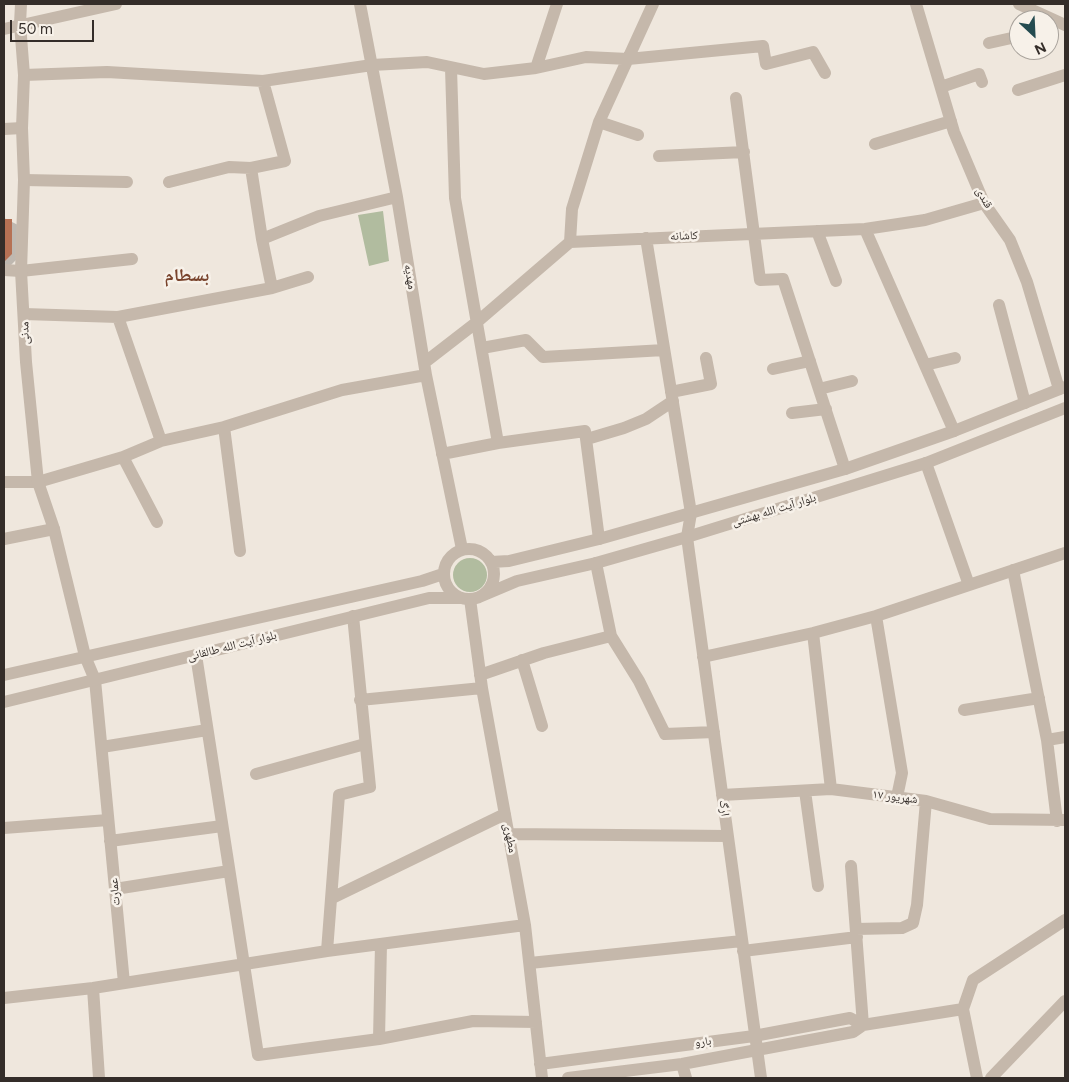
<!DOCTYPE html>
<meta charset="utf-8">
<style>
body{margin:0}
#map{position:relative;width:1069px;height:1082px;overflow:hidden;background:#efe7dd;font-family:Figtree,sans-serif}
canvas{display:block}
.frame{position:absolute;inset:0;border:5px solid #342d29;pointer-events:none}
.north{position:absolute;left:1009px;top:10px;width:50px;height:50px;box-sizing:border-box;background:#f7f1e9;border:1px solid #a9a39c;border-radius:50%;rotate:155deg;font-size:14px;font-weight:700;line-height:20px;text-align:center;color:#342d29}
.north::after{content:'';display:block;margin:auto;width:18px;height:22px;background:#244b50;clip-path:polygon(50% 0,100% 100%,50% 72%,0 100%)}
.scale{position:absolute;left:10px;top:20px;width:84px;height:22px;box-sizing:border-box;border:2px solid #342d29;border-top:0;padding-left:6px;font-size:15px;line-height:18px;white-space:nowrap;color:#342d29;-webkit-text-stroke:4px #f7f1e9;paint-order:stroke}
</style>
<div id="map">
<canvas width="1069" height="1082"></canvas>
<div class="frame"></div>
<div class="north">N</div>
<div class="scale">50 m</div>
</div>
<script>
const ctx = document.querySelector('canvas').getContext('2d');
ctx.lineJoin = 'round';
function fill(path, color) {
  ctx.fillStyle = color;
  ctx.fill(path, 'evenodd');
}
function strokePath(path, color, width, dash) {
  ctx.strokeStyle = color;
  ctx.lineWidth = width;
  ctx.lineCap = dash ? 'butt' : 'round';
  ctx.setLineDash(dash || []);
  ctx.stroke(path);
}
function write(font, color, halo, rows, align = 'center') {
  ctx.font = font + ' Figtree,"Noto Naskh Arabic",sans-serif';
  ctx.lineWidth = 5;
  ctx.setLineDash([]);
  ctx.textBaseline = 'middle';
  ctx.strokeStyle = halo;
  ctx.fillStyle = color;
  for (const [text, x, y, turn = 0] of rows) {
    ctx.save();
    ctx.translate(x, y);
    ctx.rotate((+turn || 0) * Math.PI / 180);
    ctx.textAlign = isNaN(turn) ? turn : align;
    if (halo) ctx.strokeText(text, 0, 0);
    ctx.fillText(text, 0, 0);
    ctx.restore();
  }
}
const green = new Path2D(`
 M383,211L389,261L369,266L358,215Z
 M453 575a17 17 0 1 1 34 0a17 17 0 1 1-34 0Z`);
const shadow = new Path2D(`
 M4,218L18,225V258L11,265H4Z`);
const building = new Path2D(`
 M4,219H12V254L4,262Z`);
const minor = new Path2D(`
 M360,4L397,197L426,375L462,549
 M916,4L954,132L984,203L1010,240L1027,282L1059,389
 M1019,4L1065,25
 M4,29L116,4
 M989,43L1016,37L1019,28
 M451,68L455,198L498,443
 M536,68L557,4
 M24,75L107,72L263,81L372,65L427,62L484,74L536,68L586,57L628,59L763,46L766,64L813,52L825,73
 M263,81L285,161L251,168L262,239L272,288
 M941,87L979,74L982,82
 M1018,90L1065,75
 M736,98L760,280L783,279L845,469
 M599,122L638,135
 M4,129L22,128
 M875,144L951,121
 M659,156L744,152
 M24,180L127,182
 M169,182L229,167L251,168
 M865,229L954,431
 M817,231L836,281
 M646,238L691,513L687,537L761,1078
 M262,239L319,216L397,197
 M570,242L572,209L599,122L653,4
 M4,270L21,271L132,259
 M999,305L1025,403
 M24,314L118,317L272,288L308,277
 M118,317L161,441
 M482,348L526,340L543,357L664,350
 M424,363L477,322L570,242L865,229L925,220L984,203
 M925,365L955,358
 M773,369L810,361
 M819,389L852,381
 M671,392L711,384L706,358
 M792,413L826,409
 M224,427L240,551
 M587,439L624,428L646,419L673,401
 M442,454L498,443L585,431L599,539
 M123,457L157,522
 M926,463L969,585
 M4,482H38L123,457L161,441L224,427L342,390L426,375
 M4,539L54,529
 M596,563L611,636L639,681L665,734L714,732
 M1013,570L1047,740L1057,821
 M470,599L482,688L525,925L542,1078
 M876,616L902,773L897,797
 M813,633L831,789
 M196,655L258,1055L379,1039L473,1021L536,1022
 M703,657L813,633L876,616L1065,553
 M522,660L542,726
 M480,675L544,653L611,636
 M95,680L124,983
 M360,700L482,688
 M964,710L1039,698
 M1047,740L1065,737
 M102,747L207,730
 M256,774L365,744
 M805,791L818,886
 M722,795L831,789L926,801L990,819L1065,820
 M4,828L108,820
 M509,834L727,836
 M110,841L222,826
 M851,866L863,1025
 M115,889L229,871
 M332,898L505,814
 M856,929L902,928L913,923L917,905L926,801
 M327,951L339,795L370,787L353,616
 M743,951L857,937
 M530,963L742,941
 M93,988L99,1078
 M4,998L93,988L327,951L525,925
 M379,1039L381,944
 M540,1064L754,1036L850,1018L863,1025
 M682,1064L686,1078
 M568,1078L682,1064L853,1032L863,1025L963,1009
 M977,1078L963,1009L973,980L1065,920
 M991,1078L1065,1001`);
const tertiary = new Path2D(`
 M21,4L20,24L24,75L22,128L24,180L21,271L26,362L38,482L54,529L85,656L95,680
 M444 574a25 25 0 1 1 50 0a25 25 0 1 1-50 0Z
 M491,562L509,561L599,539L845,469L954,431L1065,387
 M479,597L517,581L596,563L687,537L926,463L1065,408
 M4,675L422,581L443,574
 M4,702L429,598H462`);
const streetNames = [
 ["قندی",984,198,62],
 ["کاشانه",684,236,-2],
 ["مهدیه",410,277,81],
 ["مدنی",25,333,-91],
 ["بلوار آیت الله بهشتی",774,510,-17],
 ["بلوار آیت الله طالقانی",232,646,-14],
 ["۱۷ شهریور",895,797,7],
 ["ارگ",724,808,82],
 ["مطهری",510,838,79],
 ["عمارت",115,892,-95],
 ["بارو",703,1042,-8]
];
const districtNames = [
 ["بسطام",187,276]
];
fill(green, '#b1bc9f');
fill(shadow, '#0003');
fill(building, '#b67154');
strokePath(minor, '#c5b8ab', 12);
strokePath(tertiary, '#c5b8ab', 12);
write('12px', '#342d29', '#f7f1e9', streetNames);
write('bold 18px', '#79432c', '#f7f1e9', districtNames);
</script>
